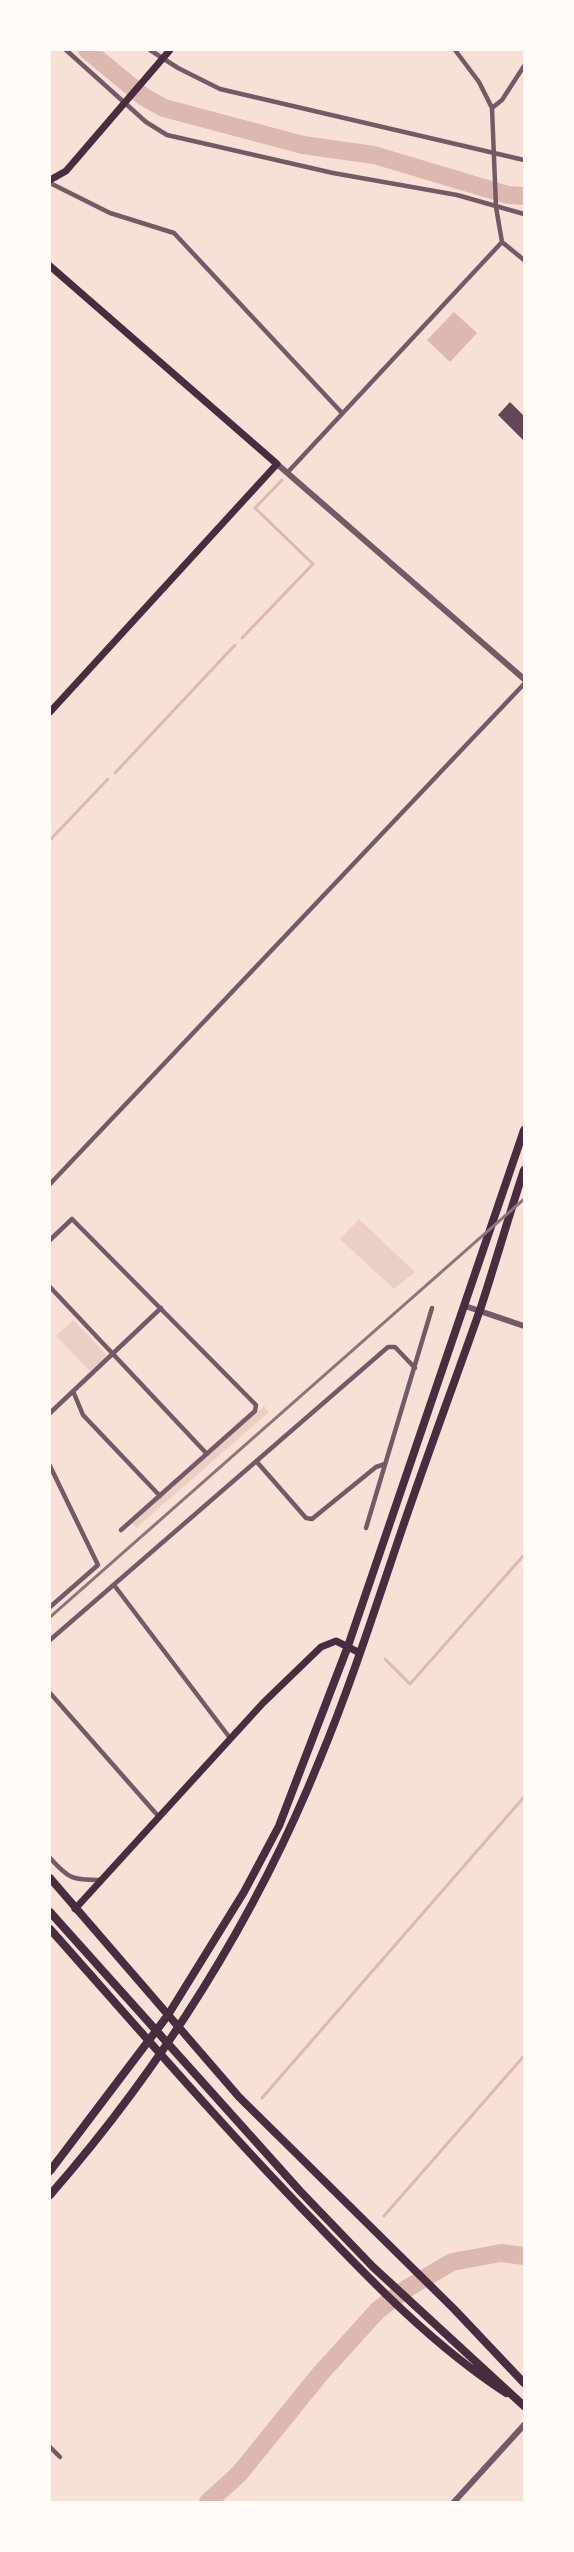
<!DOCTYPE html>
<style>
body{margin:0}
#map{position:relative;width:574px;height:2552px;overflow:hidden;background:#f7e1d7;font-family:Merriweather,serif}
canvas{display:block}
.frame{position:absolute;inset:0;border:51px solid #fffaf5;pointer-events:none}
</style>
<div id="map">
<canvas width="574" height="2552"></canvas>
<div class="frame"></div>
</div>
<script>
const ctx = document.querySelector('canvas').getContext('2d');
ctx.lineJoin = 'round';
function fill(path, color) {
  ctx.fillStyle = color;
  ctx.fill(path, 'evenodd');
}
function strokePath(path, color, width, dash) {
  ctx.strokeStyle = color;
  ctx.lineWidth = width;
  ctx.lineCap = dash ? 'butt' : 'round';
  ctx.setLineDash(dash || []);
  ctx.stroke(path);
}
const green = new Path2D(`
 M359,1219L415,1272L394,1289L340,1239Z
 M73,1320L107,1355L90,1371L56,1336Z
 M264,1406L269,1412L136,1528L132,1523Z`);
const water = new Path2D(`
 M454,312L477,333L450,362L427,340Z`);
const stream = new Path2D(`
 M242,638L313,564L255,508L282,480
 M115,773L235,645
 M50,840L108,779
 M385,1659L410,1684L524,1555
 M262,2098L524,1797
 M384,2216L524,2056`);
const river = new Path2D(`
 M87,50L144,97L164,108L303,145L374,155L508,195L524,196
 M208,2502L239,2474L320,2374L378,2310L406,2289L452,2262L501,2253L524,2256`);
const building = new Path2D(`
 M510,402L524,416V441L498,415Z`);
const minor = new Path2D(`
 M66,50L146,122L167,135L333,173L457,195L524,214
 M150,50L178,68L220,89L524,160
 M455,50L479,82L492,108L496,207L502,242L524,260
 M492,108L502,100L524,66
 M50,183L110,213L174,233L342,413
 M287,473L502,242
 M50,1184L524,684
 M50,1240L72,1219L256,1405L255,1411L121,1530
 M50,1287L207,1454
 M73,1391L83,1415L160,1496
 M50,1413L161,1308
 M257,1462L306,1518L312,1519L376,1467L385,1464
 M50,1466L98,1565L50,1607
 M366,1528L432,1308
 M114,1585L230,1738
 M50,1640L388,1347H395L415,1368
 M50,1693L159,1817
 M50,1858C69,1879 72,1880 100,1880
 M50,2447L60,2457`);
const tertiary = new Path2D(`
 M277,464L524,679
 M465,1306L524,1326
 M454,2502L524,2425`);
const secondary = new Path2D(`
 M50,180L66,171L170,50
 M50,266L277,464L50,712
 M75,1909L263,1703L321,1647L336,1641L360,1653`);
const primary = new Path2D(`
 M50,1878L239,2097L454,2309L524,2383
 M50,1912L300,2191L373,2267L524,2406
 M50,1929C137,2027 222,2126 313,2220C372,2282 434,2346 506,2393`);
const trunk = new Path2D(`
 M50,2171L168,2015L244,1892L279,1826L348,1646L524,1130
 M50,2195C162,2067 256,1918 320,1759C350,1687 374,1612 399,1538C425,1461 454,1384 481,1307C496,1261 509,1215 524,1170`);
const rail = new Path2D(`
 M50,1617L524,1199`);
fill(green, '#ebcfc5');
fill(water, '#dcb8b0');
strokePath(stream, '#dcb8b0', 3);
strokePath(river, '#dcb8b0', 18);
fill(building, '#644757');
strokePath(minor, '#755966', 4.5);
strokePath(tertiary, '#755966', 6);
strokePath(secondary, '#4a2c40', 7);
strokePath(primary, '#4a2c40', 8);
strokePath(trunk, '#4a2c40', 8);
strokePath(rail, '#8f747c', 3);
</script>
